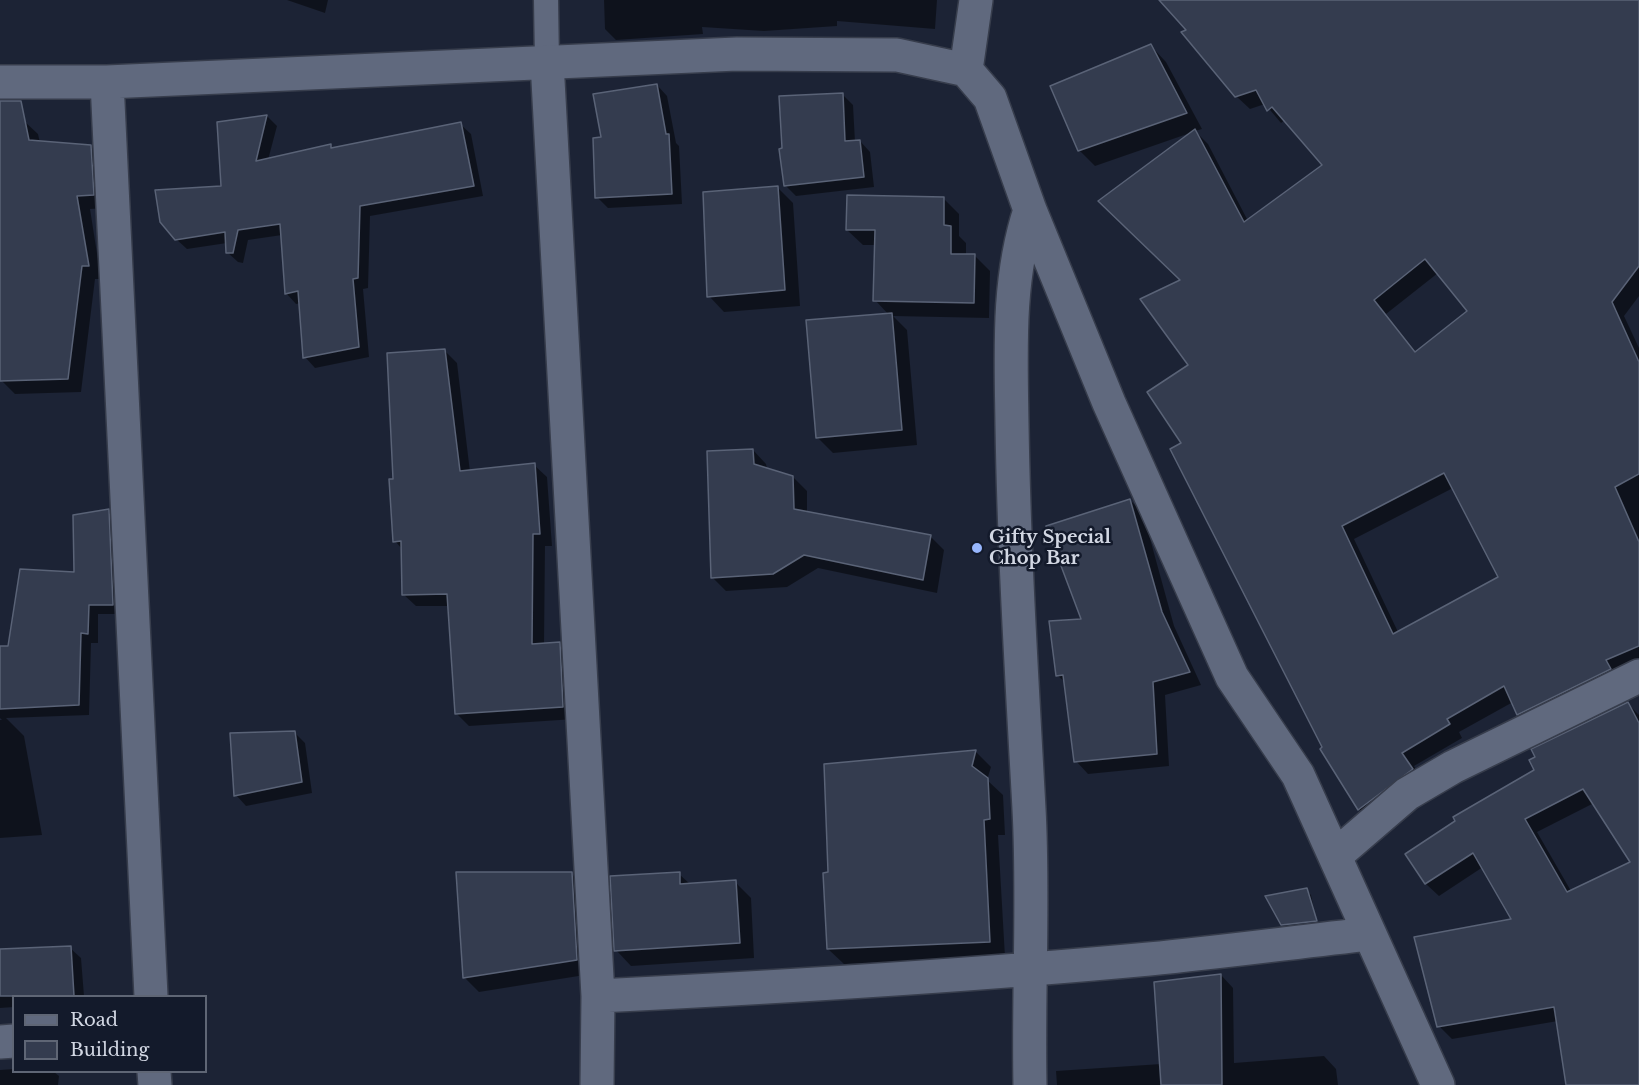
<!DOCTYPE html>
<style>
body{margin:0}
#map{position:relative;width:1639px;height:1085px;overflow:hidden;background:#1c2335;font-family:"Libre Baskerville",serif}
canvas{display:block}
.legend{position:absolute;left:12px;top:995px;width:195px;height:78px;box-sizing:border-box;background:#131a2b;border:2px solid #5f6675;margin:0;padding:8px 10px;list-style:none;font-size:18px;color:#d2d7e3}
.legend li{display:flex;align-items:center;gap:12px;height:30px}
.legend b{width:30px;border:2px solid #5f6675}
</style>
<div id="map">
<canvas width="1639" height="1085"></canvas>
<ul class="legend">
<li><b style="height:8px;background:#60697e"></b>Road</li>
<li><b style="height:16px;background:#343c4f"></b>Building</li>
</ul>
</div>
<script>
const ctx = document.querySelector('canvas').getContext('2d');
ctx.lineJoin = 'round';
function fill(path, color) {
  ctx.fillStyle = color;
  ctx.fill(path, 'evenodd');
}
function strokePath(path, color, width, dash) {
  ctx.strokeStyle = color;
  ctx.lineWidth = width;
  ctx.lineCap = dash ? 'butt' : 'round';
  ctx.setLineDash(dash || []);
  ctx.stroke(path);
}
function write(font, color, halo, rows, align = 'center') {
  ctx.font = font + ' "Libre Baskerville",serif';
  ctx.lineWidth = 5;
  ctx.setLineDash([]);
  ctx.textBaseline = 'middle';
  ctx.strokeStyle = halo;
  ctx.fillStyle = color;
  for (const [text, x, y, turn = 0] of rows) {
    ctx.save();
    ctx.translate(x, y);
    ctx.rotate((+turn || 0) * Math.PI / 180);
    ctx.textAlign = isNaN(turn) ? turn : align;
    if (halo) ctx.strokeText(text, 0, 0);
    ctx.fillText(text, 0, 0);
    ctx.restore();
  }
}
const shadow = new Path2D(`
 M287,0H328L325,13Z
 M604,0H937L935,29L837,21V26L764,31L702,27L703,34L616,40L605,29Z
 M1161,0H1639V296L1624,316L1639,348V665L1531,727L1518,714L1513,702L1459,732L1462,738L1414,766L1425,783L1372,822L1359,809L1324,748L1183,444L1190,366L1183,280L1193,132L1095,166L1079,150L1151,46L1166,62L1202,129L1195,131L1208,144L1248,221L1324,165L1285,120L1281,123L1265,104L1250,109L1236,96L1188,31ZM1438,273L1469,312L1417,353L1386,314ZM1453,488L1500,578L1398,632L1354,539Z
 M657,85L667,96L676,143L679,146L682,204L608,208L597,197L603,139Z
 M843,95L853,105L855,142L860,141L870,152L874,187L796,196L785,185Z
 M267,116L277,126L268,160L330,146L333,149L460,124L471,134L483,196L370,216L368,288L363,289L369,357L315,368L305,357L301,303L296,304L286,293L282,235L248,240L243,263L238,262L227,252V243L187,249L176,239L223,188Z
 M0,120L24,121L38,134L40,143L91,146L104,160L107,208L90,209L101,279H95L81,392L15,394L1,380Z
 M777,187L793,203L800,306L724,312L709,296Z
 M943,198L959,214V236L966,243V255H974L990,271L989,318L893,316L907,330L917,445L833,453L817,437L889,315L875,300L876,245H863L847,230Z
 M445,351L457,363L470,472L534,465L547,477L552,546H545L544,645L559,643L572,656L575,719L469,726L457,714L449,606H416L403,594L402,549L395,541V480Z
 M753,450L766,464L767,469L793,477L807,491V513L930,536L944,550L937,593L818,568L787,587L726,591L713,578Z
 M1130,500L1143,513L1174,626L1201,685L1165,695L1169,766L1088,774L1076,761L1066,683L1057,675L1083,621Z
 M108,511L118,521L123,614H98V643H91L89,715L6,718L24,736L42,835L0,838V720H2L0,718V647H10L75,574Z
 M1628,704L1639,715V1085H1567L1558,1021L1452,1039L1439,1026L1514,920L1483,867L1439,896L1426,884L1407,854L1536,770ZM1594,803L1633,862L1571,891L1537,832Z
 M294,732L305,743L312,793L246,806L236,795Z
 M975,751L991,767L987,780L1003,795L1005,835H998L1005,957L844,964L828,949L830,874Z
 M572,874L586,888L591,974L479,992L465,978Z
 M679,874L690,884L735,882L751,898L754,958L631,966L616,950Z
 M1306,890L1311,895L1316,920Z
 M1316,923L1317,926L1288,930L1284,926Z
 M70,948L81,958L84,996H14V1007L0,1008V949Z
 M1221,975L1233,988L1234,1063L1324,1056L1336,1069L1338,1085H1057L1056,1071L1161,1064Z
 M14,1069V1072H54L59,1076L58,1085H0V1070Z`);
const building = new Path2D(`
 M1159,0H1639V266L1612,302L1639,362V474L1615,487L1639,542V646L1606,660L1611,669L1517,715L1504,686L1447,719L1450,724L1402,753L1413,769L1358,810L1320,749L1322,747L1170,449L1181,443L1147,392L1188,365L1140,299L1180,280L1098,201L1195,129L1244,222L1322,165L1272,107L1267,111L1256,90L1235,97L1181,32L1186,30ZM1425,259L1467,311L1415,352L1374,300ZM1444,473L1498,577L1393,634L1342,526Z
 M1151,44L1187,113L1078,151L1050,86Z
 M657,84L666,134H669L672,194L595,198L593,138L601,137L593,94Z
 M843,93L845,141L860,140L864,177L784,186L779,149L782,148L779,96Z
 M0,101H21L29,140L91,145L94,195L77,196L89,266H82L68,379L0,381Z
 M267,115L256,161L331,144V148L461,122L474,186L360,206L358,278L353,279L359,347L303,358L298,291L285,294L280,224L238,230L233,253H226L225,232L175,240L160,222L155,190L221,186L217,122Z
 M778,186L785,290L707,297L703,192Z
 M847,195L944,197V225L951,226V254H975L974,303L873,301L875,230H846Z
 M892,313L902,430L816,438L806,320Z
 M445,349L460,471L535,463L540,534H533L532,644L560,642L563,707L455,714L447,594L402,595L401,541L393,542L389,479H393L387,353Z
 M753,449L754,464L793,476L794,509L931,535L923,580L804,555L773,574L711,578L707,451Z
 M1130,499L1162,612L1190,672L1153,682L1157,754L1074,762L1063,675L1056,676L1049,621L1081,619L1046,526Z
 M109,509L113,605H89L88,634L81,633L79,705L0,709V646H8L20,569L74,572L73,515Z
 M1628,702L1639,723V1085H1566L1554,1007L1437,1027L1414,937L1511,919L1473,853L1425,884L1405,854L1455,821L1453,817L1534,770L1529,760L1535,757L1531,749ZM1583,789L1630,862L1567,892L1525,819Z
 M295,731L302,782L234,796L230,733Z
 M976,750L972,766L988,778L990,819L984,820L990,942L827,949L823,873L828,872L824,764Z
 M456,872H572L577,960L463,978Z
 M680,872V884L736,880L740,943L614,951L610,876Z
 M1307,888L1317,921L1281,925L1265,896Z
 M71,946L74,996H0V949Z
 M1221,974L1222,1085H1161L1154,982Z`);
const service = new Path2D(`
 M546,0L547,62`);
const minor = new Path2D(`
 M547,62L598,996L597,1085
 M966,70L976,0
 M0,82H107L737,54L897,55L966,70L990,98L1030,210L1109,403L1232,677L1298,775L1438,1085
 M107,82L151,996
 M1030,210C1007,280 1011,352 1012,425C1014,553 1022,681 1029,809C1034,901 1028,993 1030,1085
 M1335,856L1407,794L1453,767L1639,676
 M598,996C782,987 965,976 1149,959C1222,952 1296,942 1369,934
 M0,1042L14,1041
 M154,1072L155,1085`);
const markers = [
 [977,548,6,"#97b6fd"]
];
const poiNames = [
 ["Gifty Special",989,538],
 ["Chop Bar",989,559]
];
fill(shadow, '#0007');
fill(building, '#343c4f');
strokePath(building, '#5a6377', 1.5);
strokePath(service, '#373d4c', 27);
strokePath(minor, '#373d4c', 36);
strokePath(service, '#60697e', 24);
strokePath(minor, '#60697e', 33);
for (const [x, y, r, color] of markers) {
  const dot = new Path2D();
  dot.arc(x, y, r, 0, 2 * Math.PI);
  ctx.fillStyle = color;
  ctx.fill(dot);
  strokePath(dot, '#131a2b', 2);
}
write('bold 18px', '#d2d7e3', '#131a2b', poiNames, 'left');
</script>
